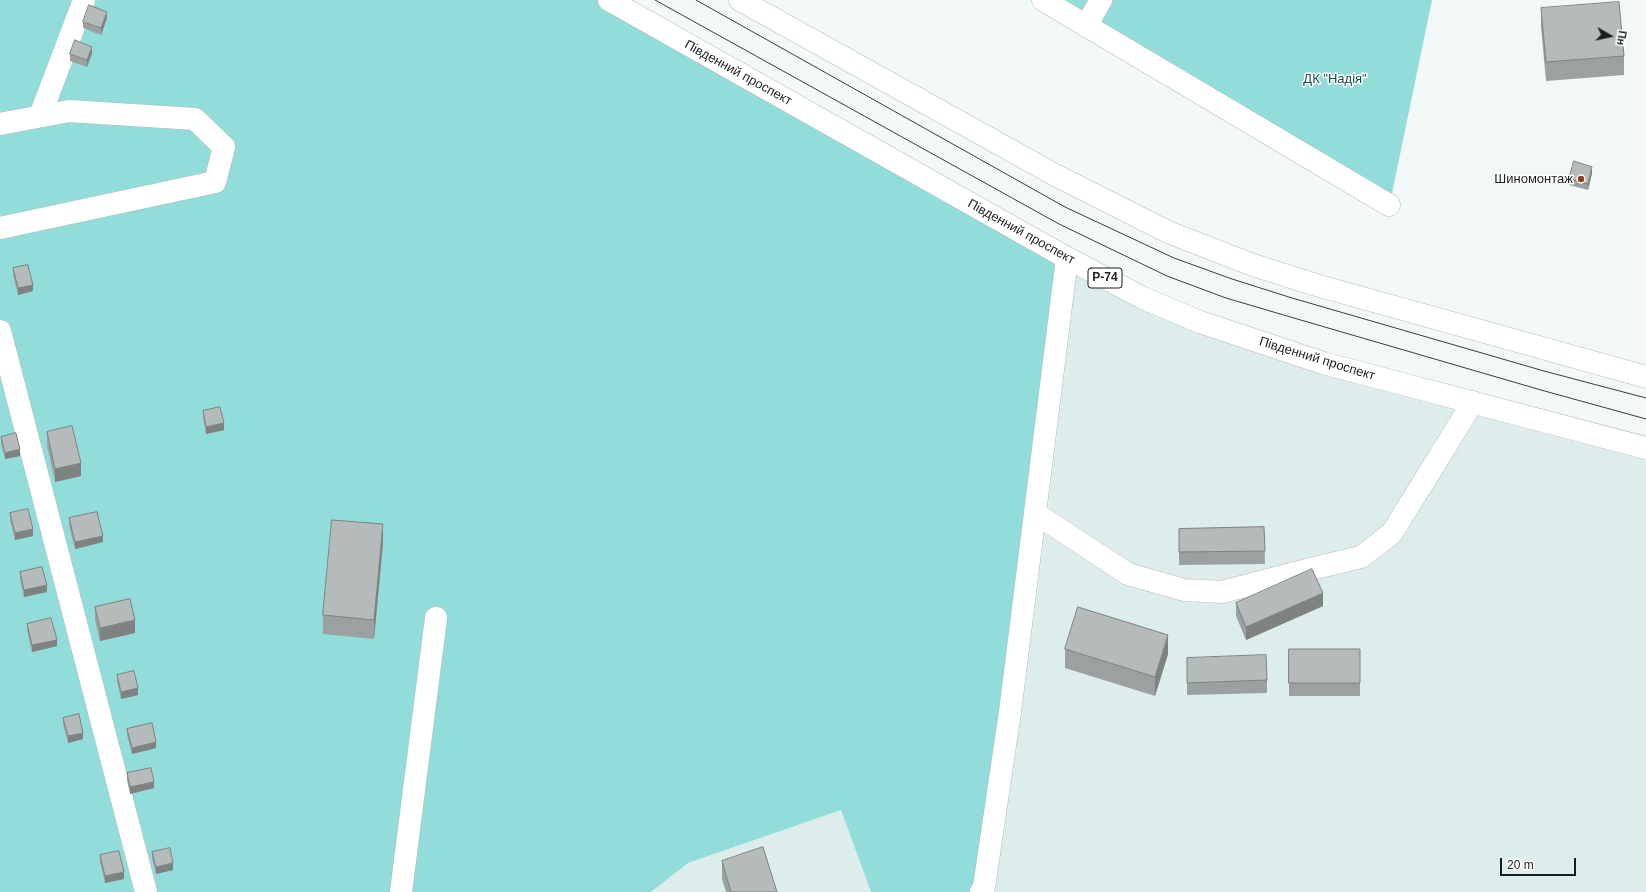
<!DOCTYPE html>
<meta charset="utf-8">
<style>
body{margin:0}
#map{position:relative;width:1646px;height:892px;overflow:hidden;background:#f1f8f7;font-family:Helvetica,sans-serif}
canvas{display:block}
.north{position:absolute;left:1590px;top:16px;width:40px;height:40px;-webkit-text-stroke:3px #fff;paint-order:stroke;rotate:99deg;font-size:11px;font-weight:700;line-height:16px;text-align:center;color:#1b1e1d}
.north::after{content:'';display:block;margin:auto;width:14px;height:18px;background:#1b1e1d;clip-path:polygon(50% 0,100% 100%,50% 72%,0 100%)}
.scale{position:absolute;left:1500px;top:858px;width:76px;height:18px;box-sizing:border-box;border:2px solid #1b1e1d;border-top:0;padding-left:5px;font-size:12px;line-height:14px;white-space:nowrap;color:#1b1e1d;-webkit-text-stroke:3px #fff;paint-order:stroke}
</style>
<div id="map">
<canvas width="1646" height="892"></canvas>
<div class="north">Пн</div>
<div class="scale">20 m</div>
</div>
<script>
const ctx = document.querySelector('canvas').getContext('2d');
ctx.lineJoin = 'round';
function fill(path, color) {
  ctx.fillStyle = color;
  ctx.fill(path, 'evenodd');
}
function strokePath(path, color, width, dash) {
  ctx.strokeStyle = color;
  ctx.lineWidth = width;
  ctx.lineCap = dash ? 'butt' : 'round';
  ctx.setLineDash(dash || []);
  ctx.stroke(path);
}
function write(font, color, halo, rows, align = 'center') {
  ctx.font = font + ' Helvetica,sans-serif';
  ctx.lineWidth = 3;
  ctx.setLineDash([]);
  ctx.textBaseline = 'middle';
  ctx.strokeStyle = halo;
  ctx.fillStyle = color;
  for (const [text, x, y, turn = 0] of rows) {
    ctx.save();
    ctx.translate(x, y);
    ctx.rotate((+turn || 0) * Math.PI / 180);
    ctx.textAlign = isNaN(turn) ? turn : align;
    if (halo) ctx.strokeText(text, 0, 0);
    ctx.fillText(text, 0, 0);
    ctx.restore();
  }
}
const built = new Path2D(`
 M1067,258L1200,322L1646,448V892H981Z
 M841,810L871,892H651L688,863Z`);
const green = new Path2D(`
 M0,0H609L1067,258L981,892H871L841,810L688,863L651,892H0Z
 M1043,0H1432L1390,203Z`);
const minor = new Path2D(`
 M1043,0L1389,205
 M1086,26L1101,0
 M40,116L84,0
 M0,124L69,111L195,119L224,147L215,182L0,228
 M0,331L146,892
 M1035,513L1128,574L1184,590L1222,592L1315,568L1361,557L1392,533L1473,402
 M401,892L436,618
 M981,892L984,887L1010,712L1067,258`);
const major = new Path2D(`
 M609,0L1067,258L1143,298L1200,322L1323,363L1646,448
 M740,0L1057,176L1168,232L1253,265L1316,285L1646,377`);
const tram = new Path2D(`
 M655,0L1059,224L1167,276L1226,298L1287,316L1541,390L1646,419
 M696,0L1065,207L1174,258L1232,279L1292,298L1544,371L1646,398`);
const wall = new Path2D(`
 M1541,8L1624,56V75L1546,81L1541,27Z
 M107,18L101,35L83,28V22Z
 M92,53L87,67L70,61V54Z
 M1592,173L1588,190L1569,185V179Z
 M13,268L33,291L18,295L13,275Z
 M203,411L224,430L206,434L203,418Z
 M47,432L81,476L55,482L47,445Z
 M1,437L20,456L5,459L1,443Z
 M10,513L33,536L15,540L10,520Z
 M69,518L103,542L75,549L69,525Z
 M1264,527L1265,564L1179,565V529Z
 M383,543L374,639L323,634V615Z
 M20,572L47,592L24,597L20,579Z
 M1236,603L1323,606L1246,640L1236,616Z
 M95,607L135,633L100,641L95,620Z
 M27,624L57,646L32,652L27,630Z
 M1065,649L1168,654L1155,696L1065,668Z
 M1289,649H1360V696H1289Z
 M1187,658L1267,680V693L1187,695Z
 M117,675L138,695L121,699L117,681Z
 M63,718L83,739L68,743L63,724Z
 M127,729L156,748L132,754L127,735Z
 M127,773L154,788L130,794L127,780Z
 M152,852L173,870L156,874L152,859Z
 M100,855L124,879L105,883L100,862Z
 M722,861L777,892H726L722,879Z`);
const shadedWall = new Path2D(`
 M107,12V18L101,35V28Z
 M92,47V53L87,67V60Z
 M1592,167V173L1588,190V184Z
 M33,285V291L18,295V288Z
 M224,423V430L206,434V427Z
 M20,449V456L5,459V453Z
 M81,463V476L55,482V469Z
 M383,524V543L374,639V620Z
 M33,529V536L15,540V533Z
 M103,536V542L75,549V542Z
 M47,585V592L24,597V590Z
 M1323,593V606L1246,640V627Z
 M135,620V633L100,641V628Z
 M1168,635V654L1155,696V677Z
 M57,640V646L32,652V645Z
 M138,688V695L121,699V692Z
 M83,733V739L68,743V736Z
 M156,742V748L132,754V748Z
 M154,782V788L130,794V787Z
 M173,863V870L156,874V867Z
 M124,872V879L105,883V876Z`);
const building = new Path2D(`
 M1619,2L1624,56L1546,62L1541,8Z
 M89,5L107,12L101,28L83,22Z
 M75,40L92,47L87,60L70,54Z
 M1574,161L1592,167L1588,184L1569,179Z
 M28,265L33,285L18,288L13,268Z
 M220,407L224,423L206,427L203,411Z
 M72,426L81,463L55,469L47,432Z
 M16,433L20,449L5,453L1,437Z
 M28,509L33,529L15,533L10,513Z
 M97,512L103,536L75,542L69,518Z
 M332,520L383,524L374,620L323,615Z
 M1264,527L1265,551L1179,552V529Z
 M42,567L47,585L24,590L20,572Z
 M1312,569L1323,593L1246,627L1236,603Z
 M130,599L135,620L100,628L95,607Z
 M1078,607L1168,635L1155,677L1065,649Z
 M51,618L57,640L32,645L27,624Z
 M1289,649H1360V683H1289Z
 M1266,655L1267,680L1187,683V658Z
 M134,671L138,688L121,692L117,675Z
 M79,714L83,733L68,736L63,718Z
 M152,723L156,742L132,748L127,729Z
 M151,768L154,782L130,787L127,773Z
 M763,847L777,892H731L722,861Z
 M170,848L173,863L156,867L152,852Z
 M119,851L124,872L105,876L100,855Z`);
const markers = [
 [1581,179,4,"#884023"]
];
const shields = [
 [1105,278,34]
];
const shieldNames = [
 ["Р-74",1105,278]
];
const streetNames = [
 ["Південний проспект",738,73,29],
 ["Південний проспект",1021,232,29],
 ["Південний проспект",1317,359,17]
];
const parkNames = [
 ["ДК \"Надія\"",1335,79]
];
const poiNames = [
 ["Шиномонтаж",1573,179]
];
fill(built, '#ddedec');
fill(green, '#92ddd9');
strokePath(minor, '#b5bcbb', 23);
strokePath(major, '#b5bcbb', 23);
strokePath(minor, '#fff', 22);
strokePath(major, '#fff', 22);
strokePath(tram, '#393d3c', 1);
fill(wall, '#9ba1a0');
fill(shadedWall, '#7e8382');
fill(building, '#b4bbba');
strokePath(building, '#7e8382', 1);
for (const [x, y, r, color] of markers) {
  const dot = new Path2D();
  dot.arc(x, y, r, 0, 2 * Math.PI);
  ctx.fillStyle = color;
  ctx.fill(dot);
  strokePath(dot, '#fff', 1.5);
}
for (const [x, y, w] of shields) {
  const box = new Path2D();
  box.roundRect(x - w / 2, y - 10, w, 20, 3);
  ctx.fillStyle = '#fff';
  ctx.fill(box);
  strokePath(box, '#1b1e1d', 1);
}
write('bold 12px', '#1b1e1d', null, shieldNames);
write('13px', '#1b1e1d', '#fff', streetNames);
write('13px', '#0f4e4b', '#fff', parkNames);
write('13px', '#1b1e1d', '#fff', poiNames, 'right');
</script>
